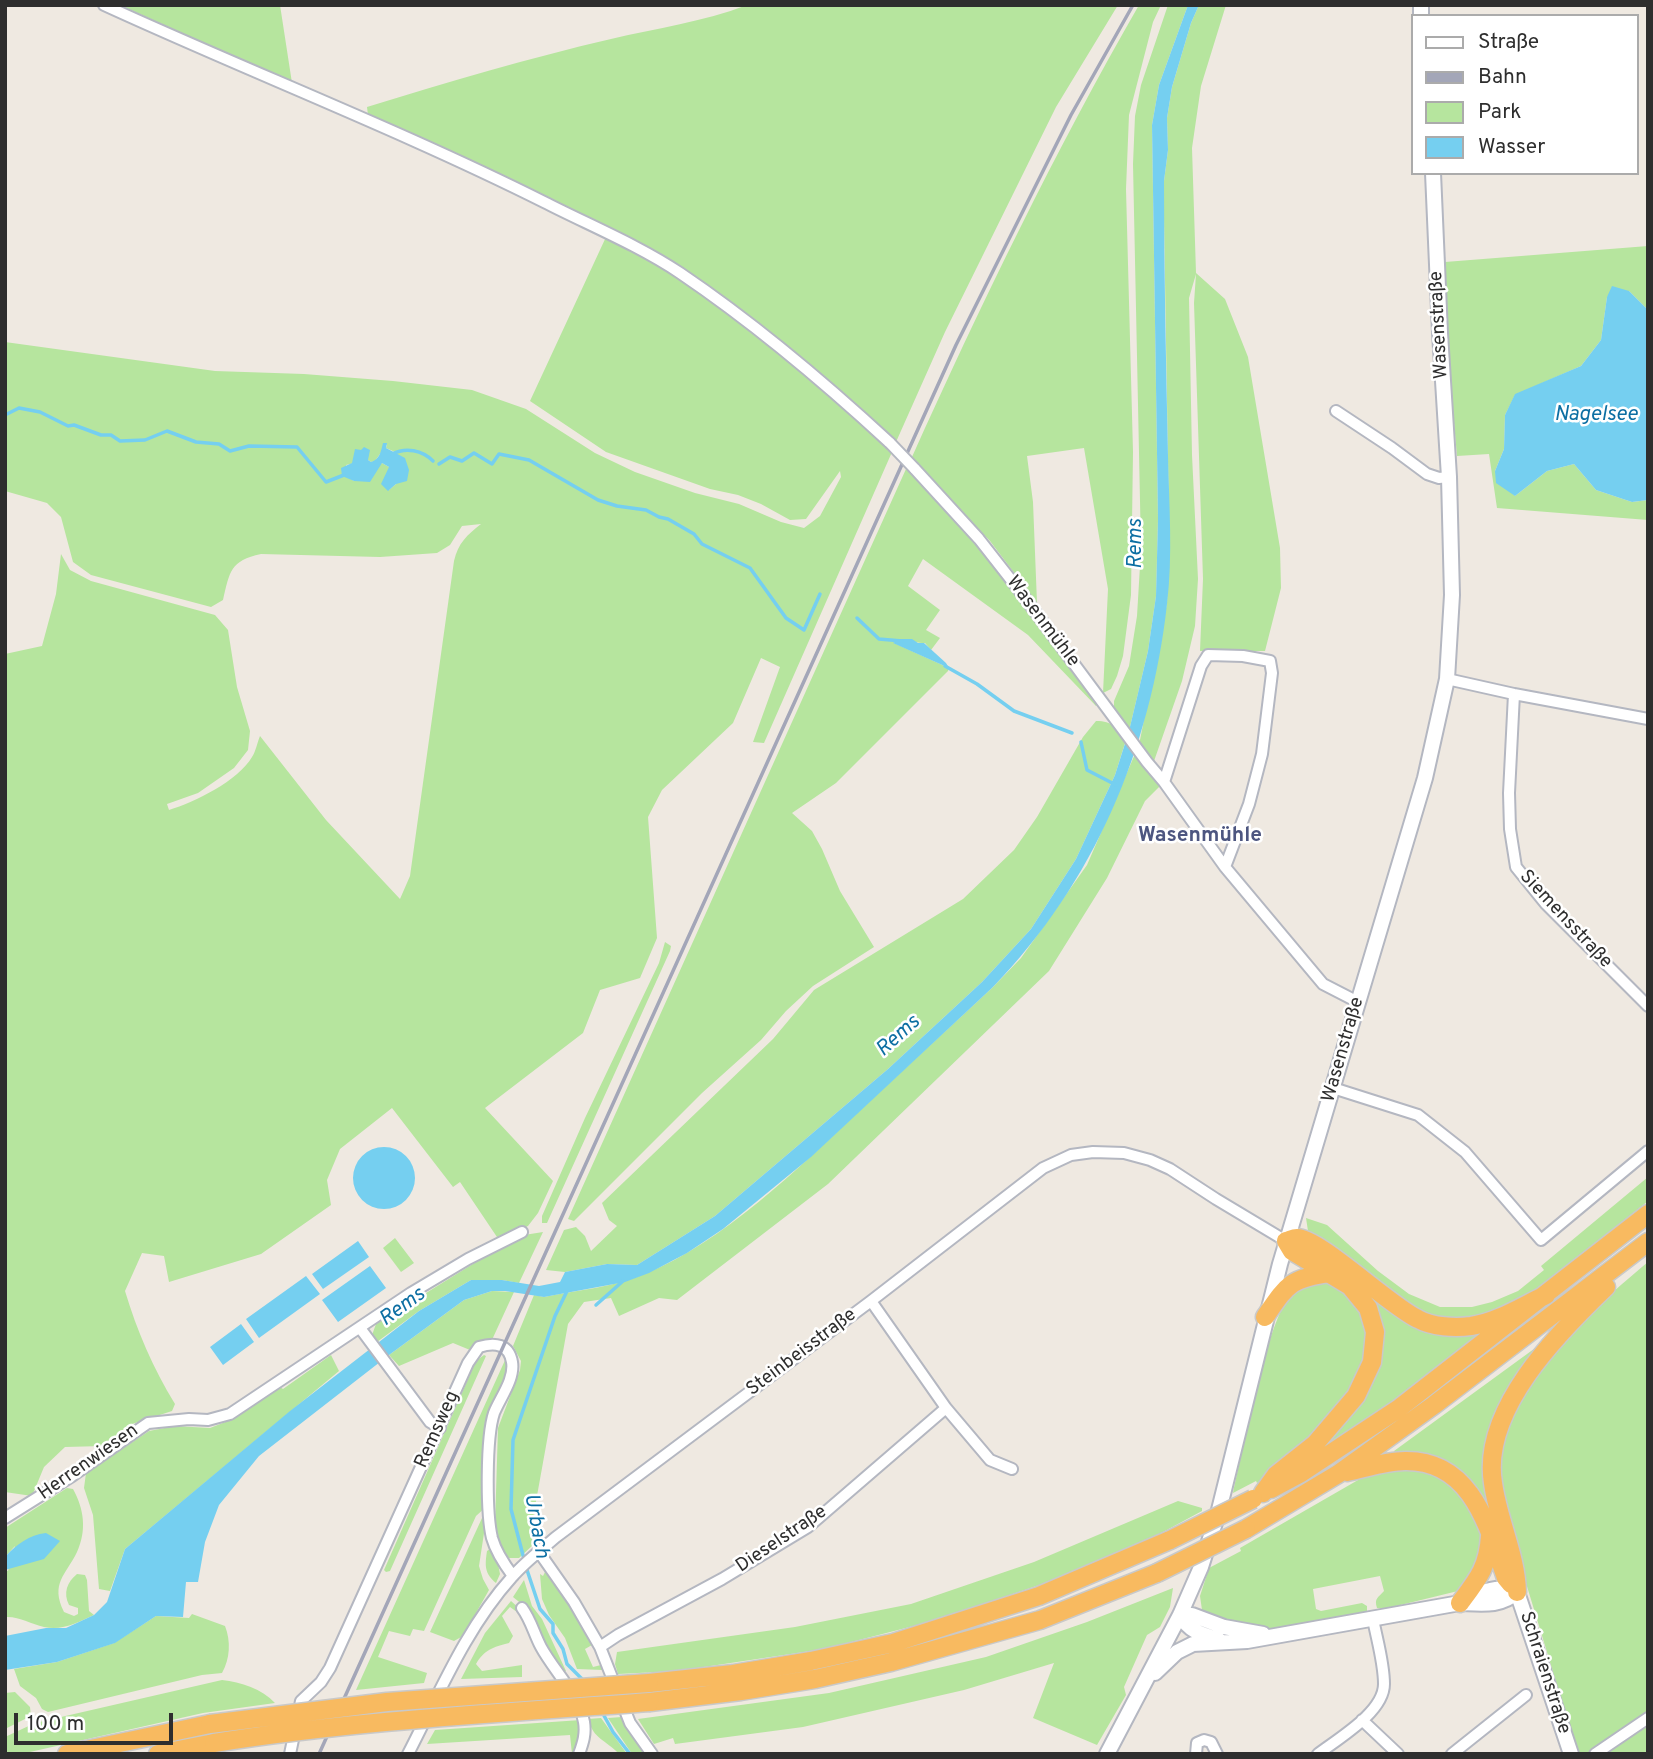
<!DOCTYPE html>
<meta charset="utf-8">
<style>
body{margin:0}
#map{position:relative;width:1653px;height:1759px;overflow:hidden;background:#efe9e1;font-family:Overpass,sans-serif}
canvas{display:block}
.frame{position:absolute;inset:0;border:7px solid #2e2e2e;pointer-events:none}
.legend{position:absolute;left:1411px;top:14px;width:228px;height:161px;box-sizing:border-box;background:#fff;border:2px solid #ababab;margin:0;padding:9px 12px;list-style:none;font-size:21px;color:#2e2e2e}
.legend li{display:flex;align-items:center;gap:14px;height:35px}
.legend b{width:35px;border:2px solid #ababab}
.scale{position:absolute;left:14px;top:1713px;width:159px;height:32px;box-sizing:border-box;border:4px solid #2e2e2e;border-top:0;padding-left:9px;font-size:21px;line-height:24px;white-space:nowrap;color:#2e2e2e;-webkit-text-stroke:5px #fff;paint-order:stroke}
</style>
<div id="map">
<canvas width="1653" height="1759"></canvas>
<div class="frame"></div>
<ul class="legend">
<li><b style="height:9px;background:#fff"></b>Straße</li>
<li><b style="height:9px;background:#a3a6b8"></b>Bahn</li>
<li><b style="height:19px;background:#b6e59e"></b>Park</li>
<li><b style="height:19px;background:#75cff0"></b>Wasser</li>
</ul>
<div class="scale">100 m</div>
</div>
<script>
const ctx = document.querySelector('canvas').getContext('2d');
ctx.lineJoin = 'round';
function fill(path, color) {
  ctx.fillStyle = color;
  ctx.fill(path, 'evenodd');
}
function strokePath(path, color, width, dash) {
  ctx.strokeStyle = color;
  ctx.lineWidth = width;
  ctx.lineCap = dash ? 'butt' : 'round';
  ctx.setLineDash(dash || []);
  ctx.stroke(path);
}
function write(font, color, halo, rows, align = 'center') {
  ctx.font = font + ' Overpass,sans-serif';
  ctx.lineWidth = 5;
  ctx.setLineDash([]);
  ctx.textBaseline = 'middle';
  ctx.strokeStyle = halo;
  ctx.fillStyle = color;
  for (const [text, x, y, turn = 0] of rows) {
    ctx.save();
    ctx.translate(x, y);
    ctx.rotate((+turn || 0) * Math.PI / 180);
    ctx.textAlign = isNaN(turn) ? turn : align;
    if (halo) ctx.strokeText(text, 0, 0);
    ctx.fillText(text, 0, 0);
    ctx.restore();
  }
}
const green = new Path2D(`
 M120,5H280L292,83Z
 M747,5H1118L1056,107L945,332L896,442L689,272L647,247L458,155L368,115L367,107C448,82 529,58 611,39C657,28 703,22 747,5Z
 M1139,5H1161L1153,22L1129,115L1126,189L1133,452L1131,595L1123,656L1117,676L1111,689L1103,693L1108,589L1084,448L1027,456L1033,502L1037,603L990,541L929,478L912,457C981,304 1055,151 1139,5Z
 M1168,5H1188L1159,85L1152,125L1158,519L1156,596L1148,651L1129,731L1114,713V701L1129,666L1137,616L1141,549L1133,164L1135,116L1141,85Z
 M1199,5H1226L1201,86L1192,148L1196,273L1225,299L1248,357L1280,548L1281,588L1265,651H1200L1203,579L1194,303L1196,274L1189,298L1192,455L1198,579L1195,626L1182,681L1153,764L1139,745L1167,603L1169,522L1164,219V181L1168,150L1167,118L1172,87L1191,23Z
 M606,237L680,277L841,403L892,452L764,743L753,742L780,667L761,658L733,723L662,790L648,817L657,938L640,978L600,990L583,1033L485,1108L553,1181L538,1213L528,1226L499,1240L460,1182L453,1187L392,1108L340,1149L327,1180L331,1205L261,1254L169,1282L164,1256L142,1253L125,1291C137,1331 153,1368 175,1404L172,1411L132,1424L103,1446L65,1447L44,1467L32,1496L5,1492V654L42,646L56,594L61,554L70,570L91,581L215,615L228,630L237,687L250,731L248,750L234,768L198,793L167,804L169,810C195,802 238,781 252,757C256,751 257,743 260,736L326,820L400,899L410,876L454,561C458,543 467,535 481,524L462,526L450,545L437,553L380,557L261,554C230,561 230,571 223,600L211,607L91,575L73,562L61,517L47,503L5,491V342L215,371L304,374L393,381L472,390L526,409L595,453L635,472L695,493L739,504L781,522L804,528L820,516L841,477L840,471L806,519L790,520L761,504L738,495L710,489L606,452L530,401ZM387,444L386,448L395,452L396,484L389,490V467L382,463L354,481L347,477L346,465L368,460L371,462L375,461Z
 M1648,246V310L1629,291L1607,297L1601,340L1581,366L1515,395L1505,415L1504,449L1495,471L1515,496L1547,471L1574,464L1596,490L1632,502L1648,500V520L1497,508L1489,454L1457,456L1446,334L1445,262Z
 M906,469L976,540L1098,703L1096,706L1028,635L923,559L908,586L940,610L926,630L940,638L931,650L925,643C913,643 905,636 894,643L949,668L948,671L836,783L792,813L812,831L822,849L840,891L874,947L813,986L786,1011L761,1040L702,1093L574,1221L568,1219Z
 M1096,721C1113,721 1116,728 1126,740L1115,775L1076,859L1031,929L982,982L888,1069L715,1216L637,1265L607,1264L565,1272L546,1270L564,1230L576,1227L585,1236L591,1251L617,1226L609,1220L602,1203L773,1039L814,990L963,899L1014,850L1037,817L1083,737Z
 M1135,754L1160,786L1145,801L1107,878L1049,971L828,1184L677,1300L659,1298L619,1316L611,1298L584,1302L568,1324L531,1529L534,1544L519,1558H509L501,1552L495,1525L498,1428L520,1370L521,1361L513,1346L534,1295L544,1297C578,1290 615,1287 647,1273C721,1243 799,1168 857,1113C902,1071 948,1029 993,987L1021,958L1087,865Z
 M665,942L671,946L670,951L547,1223H542V1216L585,1118L659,963Z
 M1648,1177V1201L1547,1284L1496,1316L1431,1320L1308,1231L1306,1218L1327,1225L1378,1271L1409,1294L1440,1307H1472L1492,1302L1518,1291L1544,1270L1541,1266Z
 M543,1232L519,1283L502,1280H471L419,1311L377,1342L372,1335L376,1324L518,1236Z
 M395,1238L414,1263L401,1272L383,1248Z
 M1302,1248L1394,1311L1485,1330L1433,1375L1323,1449L1322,1445L1352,1413L1378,1321Z
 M1648,1262V1754H1578L1501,1501C1500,1489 1497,1476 1498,1464C1498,1457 1501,1450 1503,1443C1523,1367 1590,1311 1648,1262Z
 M1326,1280L1340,1284L1362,1308L1370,1346L1355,1391L1291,1459L1257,1483L1256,1481L1233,1493C1242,1454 1268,1311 1295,1289C1302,1283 1316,1282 1326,1280Z
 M492,1291L514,1292L491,1342H480L470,1350L453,1343L399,1366L389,1355L464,1300Z
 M1538,1346L1540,1348L1493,1427L1513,1574L1477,1492L1396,1455L1394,1451Z
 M331,1355L339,1371L125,1549L110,1591L99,1589L93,1515L84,1488L86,1473L149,1431L175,1426L210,1428L233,1419L280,1387L283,1389Z
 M484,1355L486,1356L390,1571L386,1572L384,1570L476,1361Z
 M506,1358L510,1369L487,1419L485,1432L487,1506L476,1516L424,1631L413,1629L410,1636L389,1631L378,1657L427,1673L424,1683L356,1690Z
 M1382,1469H1429L1462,1490L1482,1531L1479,1567L1458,1591L1384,1609L1377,1608C1374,1598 1378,1598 1384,1591L1380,1576L1313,1589L1316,1609L1321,1611L1362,1603L1367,1606V1611L1364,1614L1291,1628L1264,1631L1211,1619L1202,1610L1200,1596L1209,1568L1241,1551L1240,1548L1365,1476Z
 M67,1488L73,1489C84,1509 87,1530 77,1552C66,1575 50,1583 64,1612L74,1616L78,1614V1608L69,1605C63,1593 67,1582 77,1574L85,1575L87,1580L89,1611L94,1615C78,1622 63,1631 44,1627C31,1624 19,1616 5,1617V1570L8,1571L15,1546L5,1557V1528Z
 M1178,1501L1202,1508V1511L1139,1545L1057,1579L933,1621L824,1649L677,1671L618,1674L615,1664L617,1652L795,1627L911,1604L1034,1562Z
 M482,1518L486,1520L479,1566L483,1579L489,1590L463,1636L454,1641L430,1632Z
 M490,1549L497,1559L500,1574L496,1583C484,1573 485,1565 487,1551Z
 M545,1572L566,1598L592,1645L585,1649L593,1667L601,1665L603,1670L577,1669L565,1638L549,1615L542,1599L540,1574L543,1576Z
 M524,1580L532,1606L542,1619L566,1671L560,1672L545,1648L529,1610L513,1597Z
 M1173,1588L1170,1607L1160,1627L1147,1635L1124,1687L1126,1695L1097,1745L1033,1718L1054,1663L964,1690L803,1727L675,1744L673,1738L654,1744L638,1719L829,1693L986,1657L1087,1622Z
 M511,1601L520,1609L517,1612L510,1607L502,1616L513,1636L509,1643C493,1647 484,1650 476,1664L482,1671L522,1665V1677L461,1679L485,1633Z
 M192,1614L225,1626C231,1641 230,1659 222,1673L202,1675L48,1712L42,1709L36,1698L20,1686L14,1669L57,1662L114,1643L156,1616L189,1618Z
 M222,1680C241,1682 262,1689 275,1703L203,1713L21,1754H5V1737L35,1723Z
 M15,1692L30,1707L31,1716L5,1729V1693Z
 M622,1717L644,1754H632L608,1718Z
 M601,1718L627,1754H619C605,1739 594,1740 588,1719Z
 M581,1720L583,1729L576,1754H572L570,1735L427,1744L435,1730Z`);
const water = new Path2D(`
 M1188,5H1199L1191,23L1172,87L1167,118L1168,150L1164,181C1164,272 1166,364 1168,456C1169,505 1173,556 1167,604C1151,748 1094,883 993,987L811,1157L723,1229L687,1253L649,1273L625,1282L544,1297L505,1291H492L464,1300L389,1355L259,1456L219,1505L205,1542L198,1582H186L183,1617L156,1616L115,1643L57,1662L5,1670V1636L46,1628H66L94,1615L107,1602L125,1549L290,1411L419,1311L471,1280H502L539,1286L560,1282L565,1272L607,1264L637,1265L715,1216L888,1069L982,982L1031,929L1076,859L1115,775L1129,731L1148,651L1156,596L1158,519L1152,125L1159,85Z
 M1612,286L1629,291L1648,310V500L1632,502L1596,490L1574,464L1547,471L1515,496L1496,483L1495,471L1504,449L1505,415L1515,394L1581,366L1601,340L1607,297Z
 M383,443H387L386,448L405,458L409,470L407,481L396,484L388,491L381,484L389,467L382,463L370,482L354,481L342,476L341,468L352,463L355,449L361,450L364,447L370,450L368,460L371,462C380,459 381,451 383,443Z
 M899,639H912L918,643H924L946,663L949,668L893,643Z
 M353 1178a31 31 0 1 1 62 0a31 31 0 1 1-62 0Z
 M358,1241L369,1257L323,1289L312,1274Z
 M370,1266L386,1288L338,1322L322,1300Z
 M306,1276L320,1294L259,1338L246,1319Z
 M241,1324L254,1342L223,1365L210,1347Z
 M46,1533L60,1541L44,1559L5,1570V1557C17,1544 29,1535 46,1533Z`);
const stream = new Path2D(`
 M5,415L19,408L40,412L68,426L74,425L101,435H111L120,441L145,440L167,431L196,442L219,444L230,451L249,446L297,447L326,482L344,475
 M392,454C406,447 422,450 433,461
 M439,464L450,457L462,461L474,453L492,464L499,454L529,460L598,500L617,506L646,510L659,517L668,519L694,534L702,544L750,568L786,618L804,630L820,594
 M857,618L879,639L902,641
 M945,666L977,684L1014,711L1072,733
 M1081,742L1087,770L1116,785
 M596,1305L623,1281
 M524,1559L511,1509L513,1440L555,1316L567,1291
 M526,1567L540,1609L553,1624V1633L563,1649L567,1664L584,1681
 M602,1712L613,1732L630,1754`);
const minor = new Path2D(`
 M104,5C250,72 400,130 544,202C589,225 638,245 680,273C754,323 824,382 890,443
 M1336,411L1392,448L1427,474L1439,478L1449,477
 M914,468L979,539L1019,590L1147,762L1164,782L1225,867L1323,984L1358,1002
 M1447,679L1514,694L1648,719
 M1514,694L1509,793L1510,829L1516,867L1546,904L1648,1006
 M1164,782L1201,666L1208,655L1243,656L1270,661L1272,673L1262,754L1249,804L1225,867
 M1333,1088L1418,1115L1465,1152L1541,1240L1648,1151
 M871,1301L946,1408L990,1460L1012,1469
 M360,1328L430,1422L440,1428
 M5,1518L72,1476L148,1423L189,1419L208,1420L230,1414L411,1293L468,1259L522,1232
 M539,1552L574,1602L600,1647L630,1723L652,1754
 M522,1608C531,1620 534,1634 541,1647C554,1671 579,1695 584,1722C586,1734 583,1743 579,1754
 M600,1647L618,1635L722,1579L808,1527L946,1408
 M1362,1720L1398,1754
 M290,1754L301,1701L321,1682L330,1668L468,1363L479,1347C495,1342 509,1344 512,1362C515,1379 500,1398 494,1413C486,1437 486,1513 492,1538C496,1552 504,1564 513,1576
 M408,1754C439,1694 466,1628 512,1577C525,1562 541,1550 556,1537L871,1301L1043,1168L1071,1155L1093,1152L1124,1153L1150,1160L1170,1169L1216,1199L1286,1241
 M1196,1754L1197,1743L1204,1740L1211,1742L1217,1754
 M1318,1754C1339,1738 1384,1712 1384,1684C1384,1663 1377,1640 1373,1619
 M1452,1754L1526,1695
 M1595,1754L1648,1718`);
const tertiary = new Path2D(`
 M1421,5V16
 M1517,1592L1571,1754
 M1463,1601C1482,1592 1496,1584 1517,1592
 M1180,1615H1192L1224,1627L1263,1634
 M1180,1615C1189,1631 1200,1634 1218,1639
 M1155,1673L1177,1652L1193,1644L1247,1641L1460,1603C1482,1604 1501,1607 1517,1592
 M1107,1754L1180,1615L1201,1567L1219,1510L1280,1264L1425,778L1447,679L1452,595L1449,477L1440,333L1433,173`);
const trunk = new Path2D(`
 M1265,1317C1287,1285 1290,1278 1330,1273
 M1347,1472C1366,1468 1386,1461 1405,1461C1472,1460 1488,1527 1506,1578L1511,1584
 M1271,1489L1301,1473L1398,1409L1648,1214
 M1263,1493L1276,1475L1315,1444L1356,1396L1372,1362L1375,1332L1368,1308L1350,1286L1292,1251L1286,1241C1290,1240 1293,1238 1297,1238C1319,1238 1390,1306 1418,1319C1432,1327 1455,1328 1471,1326C1498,1322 1522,1306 1546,1295
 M1246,1529L1338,1474L1434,1405L1648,1242
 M1517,1592C1516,1555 1498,1520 1493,1483C1481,1410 1558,1333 1606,1287
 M1460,1603C1478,1579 1488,1567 1490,1536
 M649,1683L733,1674L811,1661L893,1643L1039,1596L1170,1540
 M650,1702L741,1691L815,1679L891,1662L1040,1620L1157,1573
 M67,1754L210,1724
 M158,1754L214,1743`);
const rail = new Path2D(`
 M319,1754L956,345L1071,115L1133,5`);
const minorBridge = new Path2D(`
 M890,443L914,468`);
const trunkBridge = new Path2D(`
 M1170,1540L1253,1499
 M1157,1573L1246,1529
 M210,1724L387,1702L649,1683
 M214,1743C358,1720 504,1713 650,1702`);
const streetNames = [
 ["Wasenstraße",1440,325,-93],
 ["Wasenmühle",1042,622,53],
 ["Siemensstraße",1565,920,47],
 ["Wasenstraße",1344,1050,-74],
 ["Steinbeisstraße",802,1353,-37],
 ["Remsweg",438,1430,-66],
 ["Herrenwiesen",89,1463,-35],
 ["Dieselstraße",782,1540,-34],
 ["Schraienstraße",1544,1673,72]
];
const waterNames = [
 ["Nagelsee",1596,416],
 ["Rems",1137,544,-90],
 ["Rems",899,1037,-42],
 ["Rems",403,1308,-36],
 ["Urbach",535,1526,80]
];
const neighbourhoodNames = [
 ["Wasenmühle",1200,837]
];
fill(green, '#b6e59e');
fill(water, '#75cff0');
strokePath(stream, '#75cff0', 3.5);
strokePath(minor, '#b4b7c1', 14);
strokePath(tertiary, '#b4b7c1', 18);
strokePath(trunk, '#c9c9c9', 21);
strokePath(minor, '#fff', 10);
strokePath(tertiary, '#fff', 14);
strokePath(trunk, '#f8ba60', 18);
strokePath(rail, '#a3a6b8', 3.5);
strokePath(minorBridge, '#b4b7c1', 14, []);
strokePath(trunkBridge, '#c9c9c9', 21, []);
strokePath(minorBridge, '#fff', 10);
strokePath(trunkBridge, '#f8ba60', 18);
write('19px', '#2e2e2e', '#fff', streetNames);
write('italic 21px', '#0d6fa3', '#fff', waterNames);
write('bold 21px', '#4d5680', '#fff', neighbourhoodNames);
</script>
